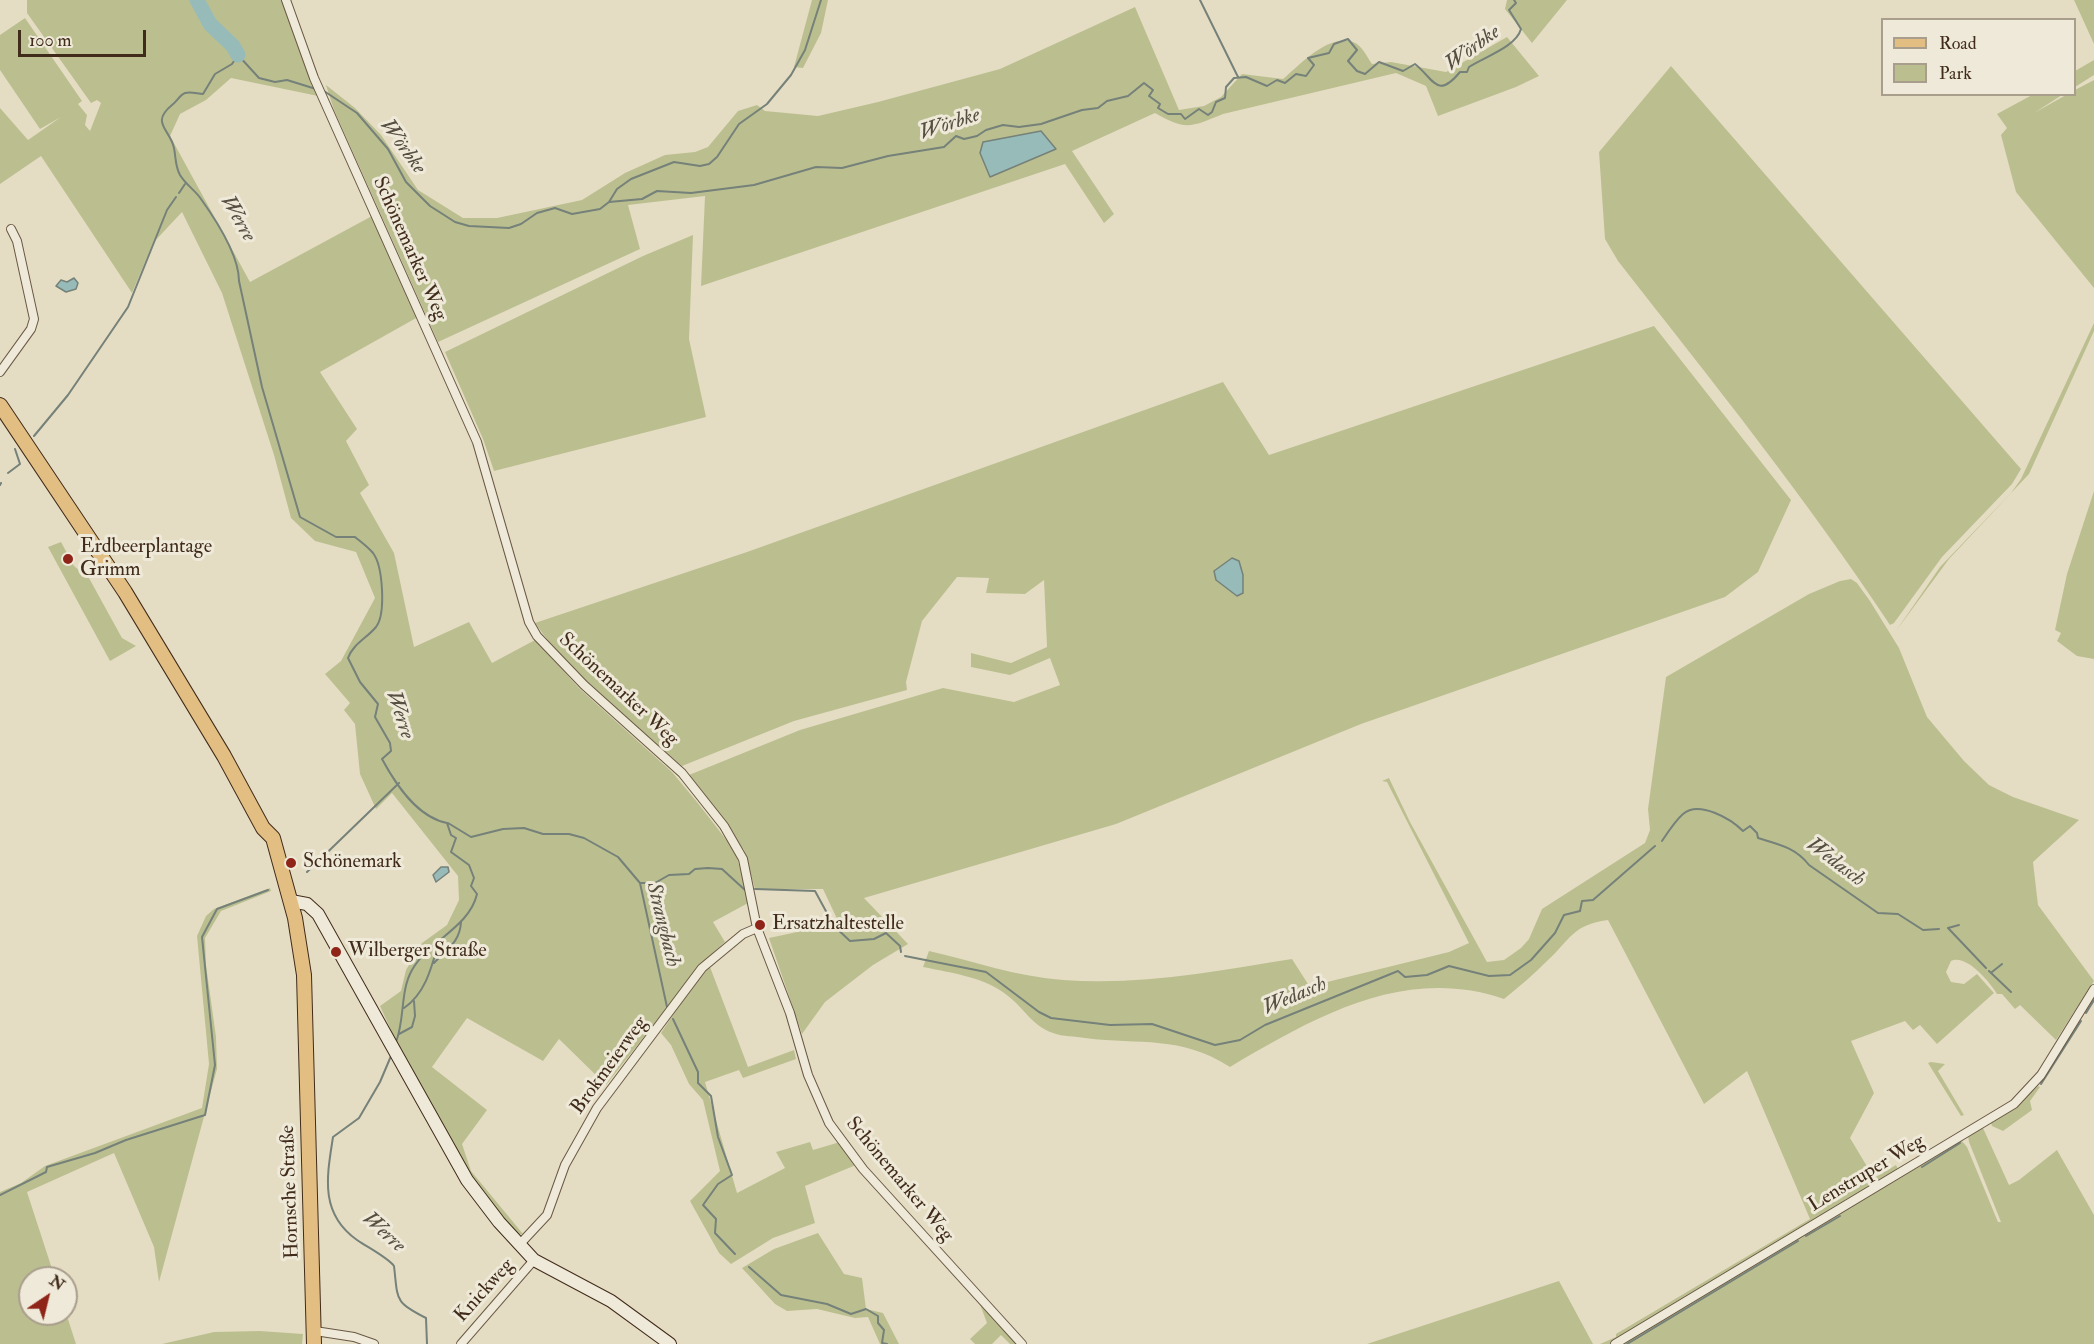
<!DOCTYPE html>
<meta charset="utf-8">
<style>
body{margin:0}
#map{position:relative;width:2094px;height:1344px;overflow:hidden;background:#e5ddc3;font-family:"IM FELL Double Pica",serif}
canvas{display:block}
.legend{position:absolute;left:1881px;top:18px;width:195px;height:78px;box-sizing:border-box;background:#eee9d8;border:2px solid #a99d8c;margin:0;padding:8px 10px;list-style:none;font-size:18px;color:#412b1a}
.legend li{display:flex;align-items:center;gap:12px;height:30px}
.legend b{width:30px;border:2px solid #a99d8c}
.north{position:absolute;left:18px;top:1266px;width:60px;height:60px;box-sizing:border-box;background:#eee9d8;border:2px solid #a99d8c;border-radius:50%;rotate:35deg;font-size:16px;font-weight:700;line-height:24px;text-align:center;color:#412b1a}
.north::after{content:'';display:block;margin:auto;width:21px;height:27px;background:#8f2418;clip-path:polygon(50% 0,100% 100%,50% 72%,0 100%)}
.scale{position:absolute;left:18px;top:30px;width:128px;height:27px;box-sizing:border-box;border:3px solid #412b1a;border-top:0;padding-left:8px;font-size:18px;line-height:21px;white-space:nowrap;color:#412b1a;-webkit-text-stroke:4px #eee9d8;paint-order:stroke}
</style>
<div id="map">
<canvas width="2094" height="1344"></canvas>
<ul class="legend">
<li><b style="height:8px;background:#e2be82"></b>Road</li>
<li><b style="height:16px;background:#bbbf90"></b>Park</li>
</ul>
<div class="north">N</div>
<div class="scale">100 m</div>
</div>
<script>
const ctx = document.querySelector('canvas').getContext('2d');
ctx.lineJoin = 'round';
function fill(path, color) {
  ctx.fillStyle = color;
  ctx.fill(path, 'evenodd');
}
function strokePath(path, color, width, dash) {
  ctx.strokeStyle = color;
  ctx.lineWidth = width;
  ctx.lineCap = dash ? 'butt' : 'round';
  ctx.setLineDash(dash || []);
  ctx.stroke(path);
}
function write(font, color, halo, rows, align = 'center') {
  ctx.font = font + ' "IM FELL Double Pica",serif';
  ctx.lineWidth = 6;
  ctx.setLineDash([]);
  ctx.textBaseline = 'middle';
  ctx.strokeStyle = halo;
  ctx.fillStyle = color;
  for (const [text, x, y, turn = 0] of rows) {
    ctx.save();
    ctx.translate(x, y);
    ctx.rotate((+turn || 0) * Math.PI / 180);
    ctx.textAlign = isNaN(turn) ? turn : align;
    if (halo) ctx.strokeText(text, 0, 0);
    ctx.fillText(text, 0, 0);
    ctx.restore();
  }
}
const green = new Path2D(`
 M27,0H282L318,96L231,78L206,100L180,114L170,136L250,282L372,216L418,317L320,372L357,429L346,441L369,485L360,493L394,553L414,647L469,622L492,663L535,640L579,688L672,772L697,802L735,851L750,902L713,922L725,942L703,962L606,1085L559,1039L543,1061L467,1018L432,1067L487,1110L462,1144L471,1171L523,1234L516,1235L477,1185L400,1050L380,1006L401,991L406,970L422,943L447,925L459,900L458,876L392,793L376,809L360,774L355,724L344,710L350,703L325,674L341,661L375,598L356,552L315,541L291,518L274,455L222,293L182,212L153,243L132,293L41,156L0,184V108L28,140L61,117L40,129L0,70V35L25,18L82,101L78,104L87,115L85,125L90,131L101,103L97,100L91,103L27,13Z
 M812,0H828L821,33L803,68L794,67Z
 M1507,0H1567L1532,43L1505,9Z
 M2074,0H2094V44Z
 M1135,7L1179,110L1204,106L1221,97L1242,74L1283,79C1301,64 1327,34 1353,42C1362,45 1367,57 1372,64L1391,62L1446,72L1507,37L1539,76L1516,87L1438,116L1426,86L1396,73L1223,114C1191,127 1186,131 1155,113L1072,151L1114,214L1104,223L1065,164L701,286L705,196L628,205L640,249L438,342L334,110L326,85L355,108L381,135L418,190L463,218H497L582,200L625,173L665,155L695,152L708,147L738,111L757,105L765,111L818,116L878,102L1000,69Z
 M2094,60V75L2075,87V71Z
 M1671,66L2021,469L2012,484L1942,557L1894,623L1890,625C1806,498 1712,381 1618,261L1605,239L1599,152Z
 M2094,80V288L2016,192L2001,135L2007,128L1997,114L2032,95H2062L2034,113L2066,95L2074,94L2075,90Z
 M693,235L689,339L706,417L494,471L483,439L445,352L643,256Z
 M2094,323V331L2029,474L1949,559L1896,631L1940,567L2011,493L2021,479Z
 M1654,326L1791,500L1758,572L1725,597L1361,724L1116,824L864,898L908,944L873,965L825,1002L802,1034L769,938L839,923L823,889H755L744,850L689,775L800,730L943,688L1014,702L1060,685L1050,658L1010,675L971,667V653L1011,663L1047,647L1044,580L1025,594L986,593L989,578L957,577L922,621L906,682L907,690L794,721L682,766C630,721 574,679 535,623L747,552L1223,382L1269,455Z
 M2094,491V659L2077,656L2057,641L2061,633L2055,630L2067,574Z
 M61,542L74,566L89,578L122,638L136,646L110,661L48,547Z
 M1851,579L1857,583L1870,601L1899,648L1927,717L1964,761L1989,785L2013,797L2079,820L2033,862L2038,905L2094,981L2056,1040L2020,1005L2015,1009L2002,994H1997C1989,981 1966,954 1951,961L1946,972L1951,982L1964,984L1977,974L1994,993L1937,1044L1920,1025L1913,1030L1905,1021L1851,1041L1874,1093L1850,1138L1874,1178L1896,1165L1899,1171L1610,1344H1600L1616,1337V1334L1810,1219L1747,1071L1704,1104L1608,920C1572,925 1571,939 1547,961C1534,974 1519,987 1504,999C1404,965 1315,1017 1230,1067C1180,1035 1141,1045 1085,1038C1075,1036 1063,1037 1053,1033C1031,1025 1025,1009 1008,996C985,977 952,973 923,967L929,951C973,961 1018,977 1063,980C1139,986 1217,971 1292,959L1308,984H1319L1449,952L1469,943L1387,782L1382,781L1389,778L1410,822L1487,962L1504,960L1521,948L1529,939L1542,909L1645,843L1650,830L1648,809L1666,677L1809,594L1840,581Z
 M270,888L271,891L221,911L205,938L206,965L216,1037L217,1069L159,1282L154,1247L114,1153L27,1192L55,1278H30V1314L66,1313L76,1344H0V1192L21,1183L45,1166L202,1108L209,1064L197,936L206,916L214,909Z
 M710,967L748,1067L794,1050L796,1059L743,1078L739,1070L705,1082L737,1193L785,1168L776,1152L810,1142L813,1150L840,1142L856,1165L805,1186L815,1223L773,1238L731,1264L719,1253L690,1201L720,1171L703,1100L689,1084L671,1045L661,1033L695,982Z
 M1931,1062L1945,1064L1938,1071L1964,1115L1961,1116L1928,1063Z
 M2038,1086L2040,1087L2030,1101L2032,1110L2003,1131L1992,1126L1991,1123L2016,1106Z
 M1983,1128L2009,1185L2019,1180L2057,1150L2094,1215V1344H1620L1961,1140L1967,1147L1998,1222H2001L1969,1142L1968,1136Z
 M818,1233L844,1274L862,1278L866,1309L883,1313L899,1344H880L868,1317L855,1318L817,1309L787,1311L775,1304L742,1268L774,1249Z
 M1559,1281L1593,1344H1367Z
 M978,1299L1019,1344H1010L1001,1335L992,1344H975L970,1339L987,1323Z
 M260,1331L303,1334L302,1344H162L214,1332Z`);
const water = new Path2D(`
 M1041,131L1056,149L990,177L980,153L983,142Z
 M74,278L78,283L76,289L66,292L56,286L61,280L67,282Z
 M1232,558L1239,561L1243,575V593L1237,596L1216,580L1214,571Z
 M441,867H448L449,872L436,882L433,875Z`);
const stream = new Path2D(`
 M1200,0L1238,77
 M316,89L287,80L275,82L259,78L238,55L232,64L215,74L203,94C198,94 191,91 185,93C180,95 177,101 172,105C150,123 170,129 174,148C176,158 175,166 180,175C186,185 195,190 201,199C216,220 239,256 239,281L262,387L300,517L336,537H355C361,542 368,547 373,553C383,566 386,614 376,627C367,638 353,644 348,658L360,682L378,704L375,717L390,743L391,751L382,759C396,785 417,817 447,823L451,835L456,838L451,852L469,865L474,878L471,886L477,894C469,928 429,940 412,970C400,991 405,1019 396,1042
 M324,91L357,113L388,149L406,182L430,206L455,222L469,226L509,228L521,224L537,213L555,208L572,214L600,209L609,202L642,199L657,191L691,193L754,185L816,167L842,168L888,156L944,147L956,136L964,139L977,136L986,130L1003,125L1019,127L1041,124L1082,110L1098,108L1107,101L1128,96L1144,83L1153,90L1149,96L1160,104L1158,108L1168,114H1181L1185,119L1199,109L1208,115L1212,112L1216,102L1225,98L1226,87L1234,78L1246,77L1267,86L1277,80L1285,83L1296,74L1306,76L1314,65L1308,58L1329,53L1334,44L1348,39L1357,50L1348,61L1357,71L1365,74L1379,62L1403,71L1415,64C1434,79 1437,100 1460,72H1467L1469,67C1484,57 1516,47 1521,29L1509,10L1516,3L1514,0
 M179,193L185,184
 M609,202L617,189L631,179L674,162L700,166L709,164L717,157L739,124L767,104L791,75L805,50L821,0
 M34,436L68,395L128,307L167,210L176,197
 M8,473L20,464L15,449
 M0,485L1,483
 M448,823L471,837L503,829L524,828L543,834H569L584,838L618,857L640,883L667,1007
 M1662,841C1668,832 1675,821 1683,814C1699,800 1731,819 1743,831L1750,826L1757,833L1758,838C1777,844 1795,847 1809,865L1878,913L1898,914L1923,930L1939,929
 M307,872L399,783
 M640,883H655L669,875L689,874L695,869L708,868L722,869L745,890
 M755,889L815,891L834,926L850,941L874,939L886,933L900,946L901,952
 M1948,928L1986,968
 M1948,928L1959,925
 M905,956L986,972L1039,1012L1051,1018L1110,1025L1152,1024L1215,1045L1240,1040L1265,1025L1398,971L1405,977L1427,975L1449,966L1489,976L1510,975L1531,960L1555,933L1564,915L1580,911L1582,901L1593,900L1655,846
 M434,963C447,949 460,942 461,922
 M1989,971L2011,992
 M1992,972L2002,964
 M404,1008C426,993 432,966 439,941
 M2086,1013L2094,1000
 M673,1019L698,1072V1083L711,1096L718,1137L732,1175L718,1184L703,1205L716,1219L715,1233L735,1254
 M399,1034L412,1027L415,1016L414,1001
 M391,1056L380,1082L359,1118L333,1137C327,1176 319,1213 357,1240C367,1247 387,1257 394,1266C398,1300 394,1302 426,1318L427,1344
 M2041,1084L2081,1021
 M1922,1167L1960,1143
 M0,1195L46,1172L47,1167L95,1153L126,1140L205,1115L215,1065L202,937L217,909L268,890
 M1806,1236L1840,1216
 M749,1267L781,1295L827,1304L851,1314L866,1309L878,1316V1323L884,1330L882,1343L887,1344
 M1627,1344L1798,1241`);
const river = new Path2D(`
 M197,0L210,24L233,46L238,55`);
const street = new Path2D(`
 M286,0L314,78L477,442L529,622L537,636L584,685L682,773L724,826L743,859L757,928L790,1013L808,1075L829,1123L863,1169L1022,1344
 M0,372L31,329L34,319L17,241L11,229
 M519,1245L547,1215L565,1165L597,1108L702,968L743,934L757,928
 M315,1331L354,1337L374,1344
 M461,1344L534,1260
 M1615,1344L2014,1104L2041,1075L2094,989`);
const secondary = new Path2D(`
 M291,901L307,904L318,914L467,1180L499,1222L534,1260L611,1301L670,1344`);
const primary = new Path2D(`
 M0,405L125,592L224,756L263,828L273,838L295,918L304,975L314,1344`);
const markers = [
 [68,559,6,"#8f2418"],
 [291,863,6,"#8f2418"],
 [760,925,6,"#8f2418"],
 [336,952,6,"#8f2418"]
];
const streetNames = [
 ["Schönemarker Weg",409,249,66],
 ["Schönemarker Weg",618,690,43],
 ["Brokmeierweg",610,1066,-54],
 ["Lenstruper Weg",1867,1174,-31],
 ["Schönemarker Weg",899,1180,50],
 ["Hornsche Straße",291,1192,-92],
 ["Knickweg",485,1291,-48]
];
const poiNames = [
 ["Erdbeerplantage",80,548],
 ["Grimm",80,571],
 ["Schönemark",303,863],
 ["Ersatzhaltestelle",772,925],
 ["Wilberger Straße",348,952]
];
const waterNames = [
 ["Wörbke",1473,49,-36],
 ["Wörbke",950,125,-18],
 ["Wörbke",402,147,54],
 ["Werre",237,219,60],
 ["Werre",399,715,72],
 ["Wedasch",1835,863,37],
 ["Strangbach",662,925,76],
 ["Wedasch",1295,997,-23],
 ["Werre",383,1233,42]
];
fill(green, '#bbbf90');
fill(water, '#97bbb9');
strokePath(water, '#758179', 1.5);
strokePath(stream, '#758179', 2);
strokePath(river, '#97bbb9', 15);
strokePath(street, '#6a5844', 10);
strokePath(secondary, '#412b1a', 14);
strokePath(primary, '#412b1a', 16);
strokePath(street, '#eee9d8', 8);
strokePath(secondary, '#eee9d8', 12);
strokePath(primary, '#e2be82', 14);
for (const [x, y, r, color] of markers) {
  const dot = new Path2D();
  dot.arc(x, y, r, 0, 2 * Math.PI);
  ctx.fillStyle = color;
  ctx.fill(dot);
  strokePath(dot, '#eee9d8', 2);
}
write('20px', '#412b1a', '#eee9d8', streetNames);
write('20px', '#412b1a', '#eee9d8', poiNames, 'left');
write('italic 21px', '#564f42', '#eee9d8', waterNames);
</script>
